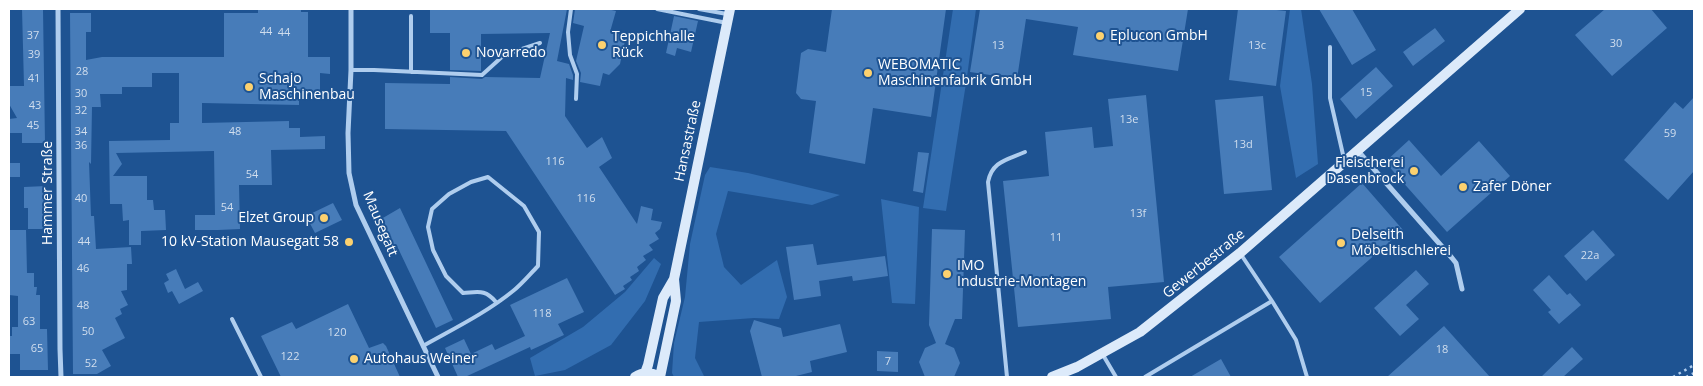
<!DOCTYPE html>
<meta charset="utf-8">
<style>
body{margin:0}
#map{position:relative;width:1703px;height:386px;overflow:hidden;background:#1e5392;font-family:"Open Sans",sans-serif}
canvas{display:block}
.frame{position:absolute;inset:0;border:10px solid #fff;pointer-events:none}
</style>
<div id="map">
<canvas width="1703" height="386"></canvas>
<div class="frame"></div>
</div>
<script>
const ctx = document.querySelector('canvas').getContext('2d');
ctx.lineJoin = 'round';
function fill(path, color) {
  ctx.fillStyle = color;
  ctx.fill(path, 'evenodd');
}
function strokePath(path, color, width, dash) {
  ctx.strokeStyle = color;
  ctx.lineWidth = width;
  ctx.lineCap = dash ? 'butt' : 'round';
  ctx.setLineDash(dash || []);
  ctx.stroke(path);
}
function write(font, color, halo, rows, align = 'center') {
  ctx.font = font + ' "Open Sans",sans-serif';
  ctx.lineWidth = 4;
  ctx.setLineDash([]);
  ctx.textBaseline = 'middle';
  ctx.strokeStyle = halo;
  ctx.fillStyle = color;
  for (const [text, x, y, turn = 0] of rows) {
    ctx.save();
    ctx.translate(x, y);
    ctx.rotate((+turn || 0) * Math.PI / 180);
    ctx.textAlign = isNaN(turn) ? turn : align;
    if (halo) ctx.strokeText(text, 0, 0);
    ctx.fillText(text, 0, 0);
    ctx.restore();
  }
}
const green = new Path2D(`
 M953,9H976L967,77L946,211L923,208Z
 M1290,9H1301L1312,84L1318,164L1296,178L1280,86Z
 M710,167L748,173L840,195L812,205L728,191L716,234L724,267L741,285L777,260L787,297L779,319L754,318L699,322L695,358L704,376L715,377H674L672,373L674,343L685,297L690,244L705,175Z
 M881,199L919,207L915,304L892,303Z
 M654,258L661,264L645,301L611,345L565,370L535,376L530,358L583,327L625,292Z`);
const building = new Path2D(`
 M22,9H43L45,143H22V133H9V119L17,118L9,104V86H24Z
 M258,9H301V12H308V57H330V74L320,73V97H299V105L202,103V123L289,121V128H300V137L325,136V149L271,150L272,185H239L240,229L218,230H195V215H215L214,151L116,153L122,164L113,176H147V200H153L154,210H165L166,230L141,231V245H129V220L123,221L122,204H110L109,141L170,140V123H179V73H152V87H122V94H100L101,107H92L91,164L89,162L91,216H94L96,249L131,247L132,264H127V290L121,291L128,305L120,309L122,314L115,318L125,338L102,350L111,366L97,374H73L70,13H91V32H86V60L102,57H224V13H258Z
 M430,9H567L557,61L569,64L573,75V80L566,78L565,116L587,148L602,137L612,158L599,167L637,224L641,206L653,209L651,220L662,222L660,229L655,233L659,239L649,245L653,250L643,256L646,260L637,267L639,271L630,277L632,280L623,286L625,289L615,295L506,131L385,129V83L450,84V77L482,79L485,77L540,78L550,33L481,34V71L450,70V33H430Z
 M575,9H607L616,11L610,32L626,36L620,64L609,75L603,73L600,86L580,82L581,73L576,61L584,26L573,23Z
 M832,9H946L931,117L873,108L865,164L809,153L816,101L801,99L796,93L801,53L808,49L826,52Z
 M980,9H1188L1178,71L1073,55L1078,27L1026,19L1017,79L970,72Z
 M1238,9H1267L1286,11L1276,86L1229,80Z
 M1319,9H1352L1376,50L1352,65Z
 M1605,9H1651L1667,28L1612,76L1575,35Z
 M674,16L698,21L691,52L677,48L675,56L666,53Z
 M1435,28L1445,41L1413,66L1403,52Z
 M1376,67L1393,86L1356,119L1340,99Z
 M1146,95L1164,282L1108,287L1111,319L1018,327L1003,181L1049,176L1045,132L1092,127L1094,148L1113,146L1108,99Z
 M1263,96L1272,190L1224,194L1215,100Z
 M1694,97V171L1668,200L1624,160L1675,102L1683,109Z
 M1409,140L1441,176L1479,141L1510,176L1447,232L1385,162Z
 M918,152L929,153L923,193L913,191Z
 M9,163H20V177H9Z
 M1362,183L1403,230L1320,303L1279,257Z
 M46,186V229H28V208H24V187Z
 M333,203L342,220L315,233L306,216Z
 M400,208L453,320L436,328L397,246L389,250L376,222Z
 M932,229L965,230L962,319H955L945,344L954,348L960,363L954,377H925L919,362L925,348L936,343L929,325Z
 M9,230H26L27,273H34V287H37L36,295H40V329H47L48,370H20V354H9V336H12V327H18V296L9,295Z
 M1593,230L1615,255L1586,281L1564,256Z
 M813,244L817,265L885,256L888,276L853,281L852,276L819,281L821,296L794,300L786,247Z
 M176,269L185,289L198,282L203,291L179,304L172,291L168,293L164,283L169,280L166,274Z
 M1416,270L1429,284L1406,305L1419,319L1400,336L1374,308Z
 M1549,275L1567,295L1570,293L1581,305L1559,324L1548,312L1551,310L1533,290Z
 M567,278L584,312L558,324L564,335L531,350L530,347L465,377H458L445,348L464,339L471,354L492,344L495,350L525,336L510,305Z
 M348,304L369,348L383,343L386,346L400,377H281L261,336L292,322L296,329Z
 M754,320L781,328L783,337L840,324L847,352L810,361L812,372L792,377H762L750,331Z
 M1444,326L1490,377H1387Z
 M1572,347L1583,359L1563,377H1541Z
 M877,351L898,352V372L877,371Z
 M1221,359L1231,377H1190Z`);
const path = new Path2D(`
 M1673,377L1694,365
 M1686,377L1694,373`);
const lane = new Path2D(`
 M571,9L568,32L570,55L577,74L576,99
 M657,9L727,23
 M699,9L727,14
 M1330,47V98L1344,159
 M351,70H374L482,75L504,55L540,43
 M411,72V16
 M1240,253L1272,301L1296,340L1307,377
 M232,319L261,377
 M423,346C453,329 486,313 513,291C522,284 530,274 538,266L539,232L524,206L488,177L471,182L449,194L432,209L428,227L433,250L446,276L463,293C479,292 485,289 496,302
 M1103,355L1116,377
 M1007,377L988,182C992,161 1007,160 1025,152
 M1145,377L1272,301`);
const street = new Path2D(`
 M58,9L60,349L61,377
 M351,9V70L348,133L349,173L356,205L438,377
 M1358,151L1452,258L1456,263L1462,289`);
const secondary = new Path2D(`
 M645,373L648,365L663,298L674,279L730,9
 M635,377C643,372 651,372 660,377
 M660,377L676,301L674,279
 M1052,377L1077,367L1140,332L1240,253L1520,9`);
const markers = [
 [1100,36,5,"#fcd16f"],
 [602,45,5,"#fcd16f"],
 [466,53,5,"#fcd16f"],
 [868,73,5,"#fcd16f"],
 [249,87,5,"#fcd16f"],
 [1414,171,5,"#fcd16f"],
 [1463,187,5,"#fcd16f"],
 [324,218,5,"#fcd16f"],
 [349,242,5,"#fcd16f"],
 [1341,243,5,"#fcd16f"],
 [947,274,5,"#fcd16f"],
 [354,359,5,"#fcd16f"]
];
const numberNames = [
 ["44",266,32],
 ["44",284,33],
 ["37",33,36],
 ["30",1616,44],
 ["13",998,46],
 ["13c",1257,46],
 ["39",34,55],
 ["28",82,72],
 ["41",34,79],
 ["15",1366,93],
 ["30",81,94],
 ["43",35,106],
 ["32",81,111],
 ["13e",1129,120],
 ["45",33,126],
 ["34",81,132],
 ["48",235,132],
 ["59",1670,134],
 ["13d",1243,145],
 ["36",81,146],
 ["116",555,162],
 ["54",252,175],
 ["40",81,199],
 ["116",586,199],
 ["54",227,208],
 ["13f",1138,214],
 ["11",1056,238],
 ["44",84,242],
 ["22a",1590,256],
 ["46",83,269],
 ["48",83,306],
 ["118",542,314],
 ["63",29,322],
 ["50",88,332],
 ["120",337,333],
 ["65",37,349],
 ["18",1442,350],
 ["122",290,357],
 ["7",888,362],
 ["52",91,364]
];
const poiNames = [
 ["Eplucon GmbH",1110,36],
 ["Teppichhalle",612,37],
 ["Rück",612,53],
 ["Novarredo",476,53],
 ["WEBOMATIC",878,65],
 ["Maschinenfabrik GmbH",878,81],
 ["Schajo",259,79],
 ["Maschinenbau",259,95],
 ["Fleischerei",1404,163,"right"],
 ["Dasenbrock",1404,179,"right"],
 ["Zafer Döner",1473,187],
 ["Elzet Group",314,218,"right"],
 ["Delseith",1351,235],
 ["Möbeltischlerei",1351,251],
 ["10 kV-Station Mausegatt 58",339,242,"right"],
 ["IMO",957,266],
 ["Industrie-Montagen",957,282],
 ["Autohaus Weiner",364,359]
];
const streetNames = [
 ["Hansastraße",688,141,-78],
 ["Hammer Straße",48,193,-90],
 ["Mausegatt",380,224,67],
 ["Gewerbestraße",1204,264,-39]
];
fill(green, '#326db0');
fill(building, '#477cb9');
strokePath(path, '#afcdee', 2.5, [2.5, 4]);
strokePath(lane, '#afcdee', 4);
strokePath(street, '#afcdee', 5);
strokePath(secondary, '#dceafa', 10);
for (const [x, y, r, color] of markers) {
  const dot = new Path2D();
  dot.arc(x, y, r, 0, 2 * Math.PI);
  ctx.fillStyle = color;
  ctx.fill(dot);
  strokePath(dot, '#1e5392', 2);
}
write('11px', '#d1deee', null, numberNames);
write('14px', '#fff', '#1e5392', poiNames, 'left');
write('14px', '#fff', '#1e5392', streetNames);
</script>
